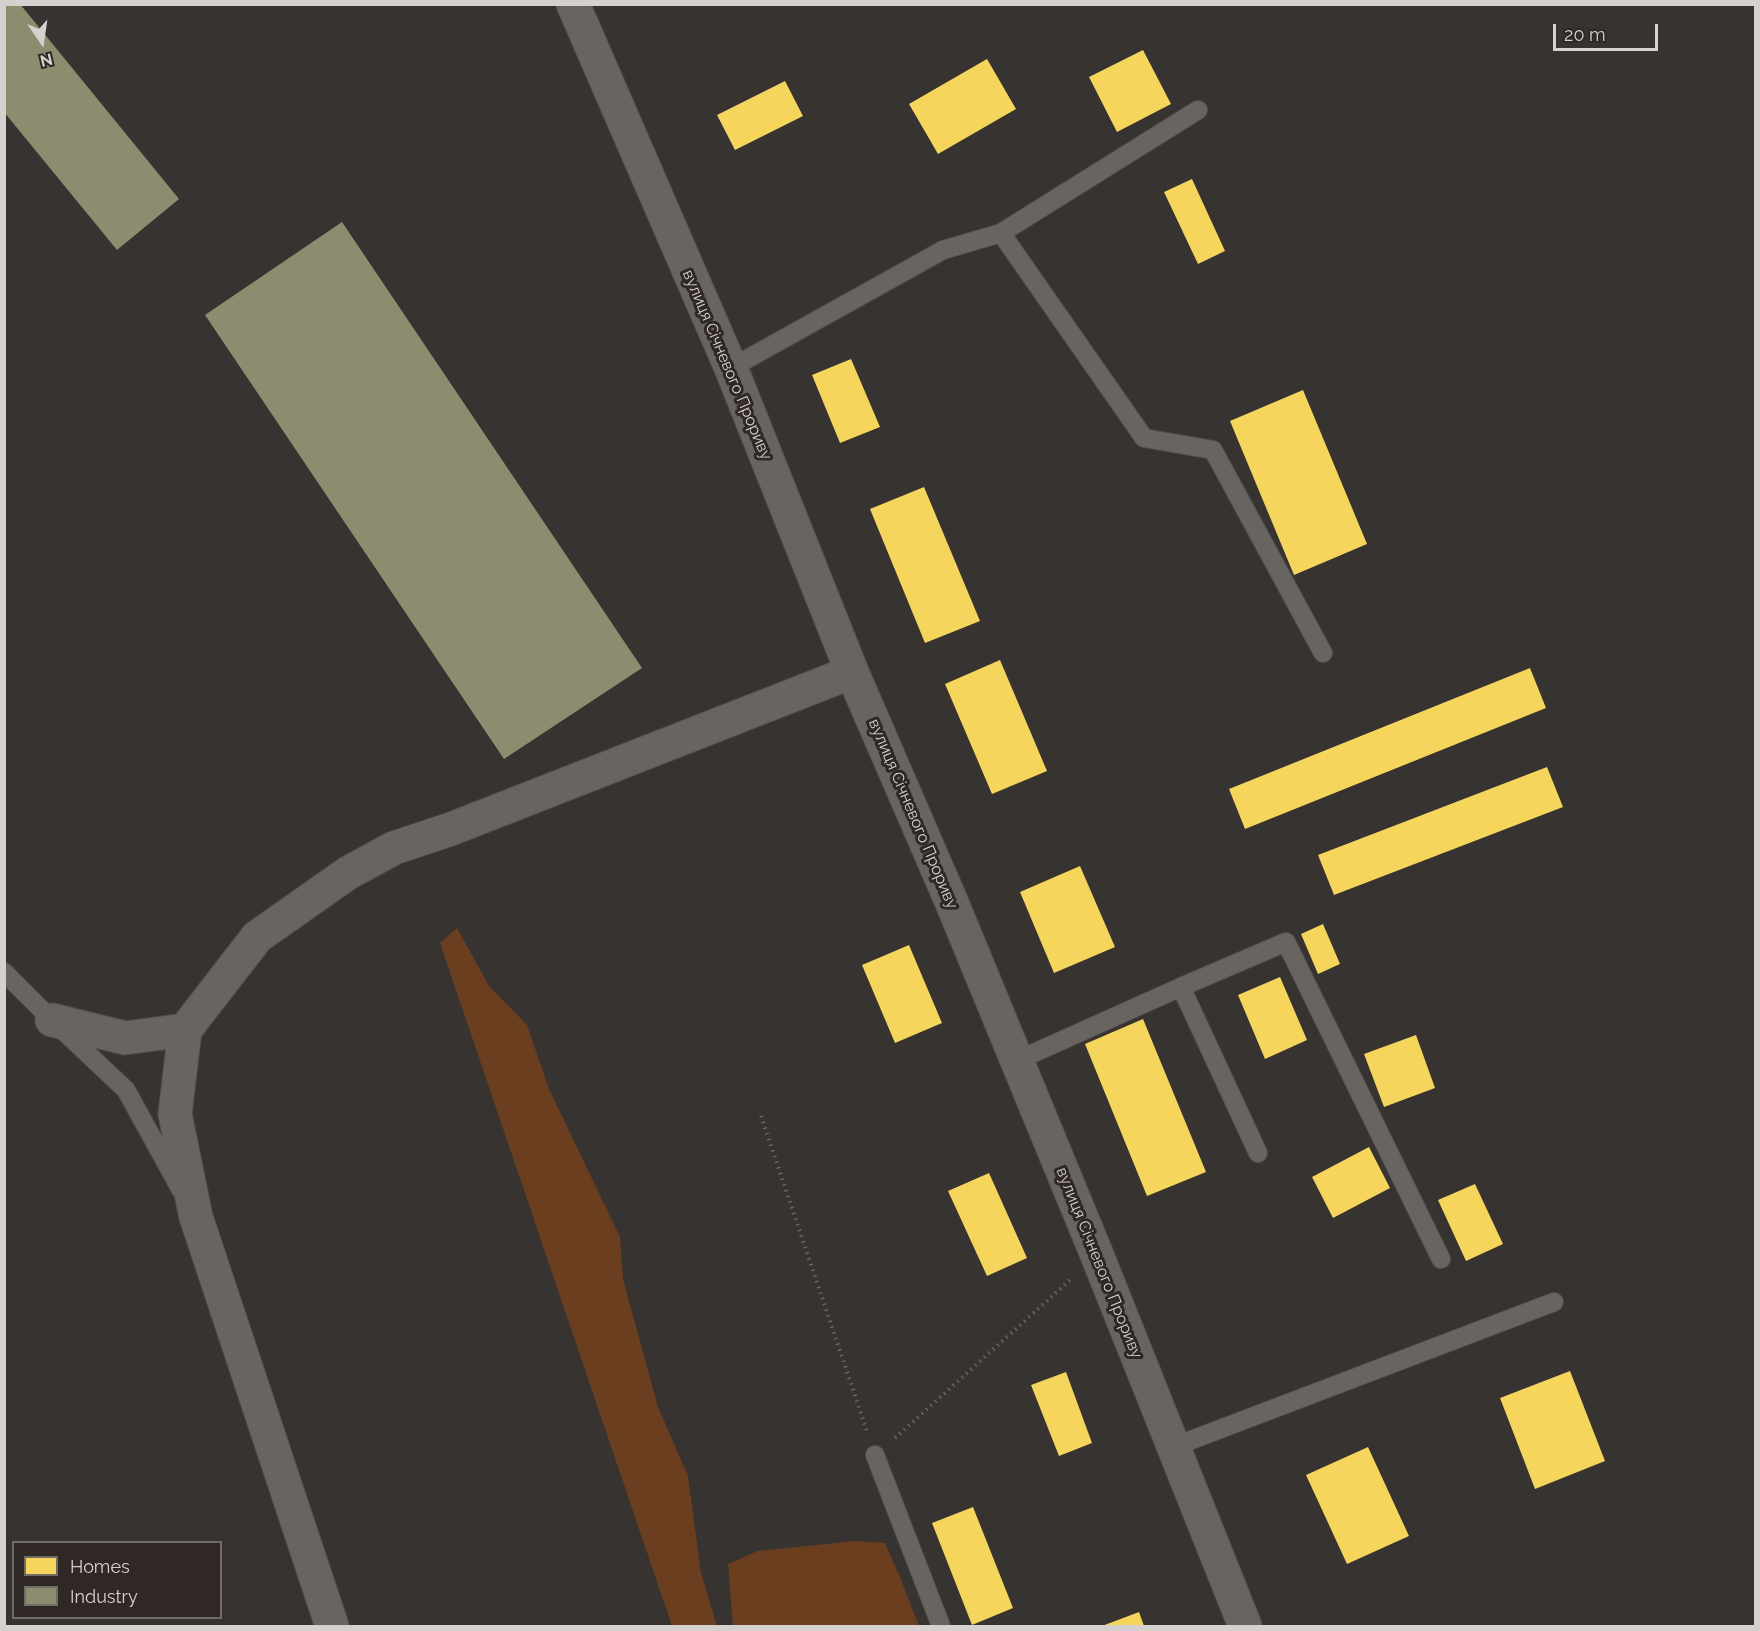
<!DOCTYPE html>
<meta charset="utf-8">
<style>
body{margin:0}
#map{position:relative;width:1760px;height:1631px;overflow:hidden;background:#373331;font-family:Raleway,sans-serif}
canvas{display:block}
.frame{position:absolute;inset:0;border:6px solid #d6d1ce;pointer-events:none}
.legend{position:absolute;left:12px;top:1541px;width:210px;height:78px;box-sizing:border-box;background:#2f2824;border:2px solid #726c68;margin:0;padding:8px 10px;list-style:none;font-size:18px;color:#d6d1ce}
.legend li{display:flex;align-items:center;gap:12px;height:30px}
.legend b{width:30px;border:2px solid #726c68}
.north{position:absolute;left:12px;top:12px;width:60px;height:60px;-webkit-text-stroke:4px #2f2824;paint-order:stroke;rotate:167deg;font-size:16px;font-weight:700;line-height:24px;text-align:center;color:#d6d1ce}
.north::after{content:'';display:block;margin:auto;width:21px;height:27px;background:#d6d1ce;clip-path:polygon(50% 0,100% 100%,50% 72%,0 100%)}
.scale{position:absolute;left:1553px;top:24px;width:105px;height:27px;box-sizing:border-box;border:3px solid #d6d1ce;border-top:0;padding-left:8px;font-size:18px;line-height:21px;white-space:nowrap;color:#d6d1ce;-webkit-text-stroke:4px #2f2824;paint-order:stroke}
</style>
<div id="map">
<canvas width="1760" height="1631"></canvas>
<div class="frame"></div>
<ul class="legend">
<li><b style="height:16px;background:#f6d55c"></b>Homes</li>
<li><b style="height:16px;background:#8c8c6e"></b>Industry</li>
</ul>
<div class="north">N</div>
<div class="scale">20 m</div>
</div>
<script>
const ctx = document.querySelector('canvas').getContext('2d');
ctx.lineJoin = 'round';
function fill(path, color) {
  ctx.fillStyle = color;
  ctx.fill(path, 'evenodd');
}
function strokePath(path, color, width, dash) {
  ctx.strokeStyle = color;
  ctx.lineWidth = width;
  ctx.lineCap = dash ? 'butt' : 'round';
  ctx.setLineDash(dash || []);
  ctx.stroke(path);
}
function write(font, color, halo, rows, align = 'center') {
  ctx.font = font + ' Raleway,sans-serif';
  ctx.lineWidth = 6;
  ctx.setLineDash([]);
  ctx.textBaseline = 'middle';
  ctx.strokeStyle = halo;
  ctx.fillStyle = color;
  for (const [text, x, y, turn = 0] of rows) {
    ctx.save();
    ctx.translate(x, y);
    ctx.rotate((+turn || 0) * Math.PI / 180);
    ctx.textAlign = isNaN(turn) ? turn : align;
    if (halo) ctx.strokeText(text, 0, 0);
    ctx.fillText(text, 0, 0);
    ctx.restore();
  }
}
const green = new Path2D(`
 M457,928L489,986L527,1025L549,1089L620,1237L623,1279L658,1407L688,1476L701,1573L717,1626H672L440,943Z
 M855,1541L885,1543L900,1577L919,1626H733L728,1564L758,1551Z`);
const homes = new Path2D(`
 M1143,50L1171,104L1117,132L1089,77Z
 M987,59L1016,109L938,154L909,104Z
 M785,81L803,116L735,150L717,115Z
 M1192,179L1225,251L1198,264L1164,192Z
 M851,359L880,427L840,443L812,375Z
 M1303,390L1367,544L1294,575L1230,421Z
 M924,487L980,621L925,643L870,509Z
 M1000,660L1047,771L992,794L945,684Z
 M1530,668L1546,708L1245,829L1229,789Z
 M1547,767L1563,807L1334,895L1318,855Z
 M1080,866L1115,947L1054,973L1020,892Z
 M1323,924L1340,964L1318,974L1301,934Z
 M909,945L942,1023L895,1043L862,965Z
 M1280,977L1307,1040L1265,1059L1238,995Z
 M1143,1019L1206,1172L1147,1196L1085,1044Z
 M1416,1035L1435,1088L1384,1107L1364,1054Z
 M1369,1147L1390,1188L1333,1218L1312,1177Z
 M989,1173L1027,1258L987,1276L948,1191Z
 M1475,1184L1503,1244L1466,1261L1438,1200Z
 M1570,1371L1605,1461L1535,1489L1500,1398Z
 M1066,1372L1092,1443L1059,1456L1031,1385Z
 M1368,1447L1409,1536L1347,1564L1306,1475Z
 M973,1507L1013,1608L972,1625L932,1523Z
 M1139,1612L1144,1626H1102Z`);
const industry = new Path2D(`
 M4,4H20L179,199L117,250L4,112Z
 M342,222L642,668L504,759L205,315Z`);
const path = new Path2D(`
 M761,1116L867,1431
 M895,1438L1070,1280`);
const lane = new Path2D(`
 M1001,233L1144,438L1213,450L1323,653
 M731,368L943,250L1001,233L1198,110
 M4,972L52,1020L126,1090L181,1190
 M1181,987L1286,942L1441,1259
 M1016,1061L1181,987L1258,1153
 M1173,1447L1554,1302
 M875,1455L941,1626`);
const street = new Path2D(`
 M573,4L731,368L852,672L952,903L1097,1255L1245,1626
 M52,1020L125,1038L185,1030
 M332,1626L196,1217L175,1114L185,1030L257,937L348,873L394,848L451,829L852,672`);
const streetNames = [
 ["вулиця Січневого Прориву",727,365,67],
 ["вулиця Січневого Прориву",913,814,67],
 ["вулиця Січневого Прориву",1099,1263,68]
];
fill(green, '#6a3e1f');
fill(homes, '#f6d55c');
fill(industry, '#8c8c6e');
strokePath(lane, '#534f4d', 20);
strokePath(street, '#534f4d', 35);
strokePath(path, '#686564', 4, [1.5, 4.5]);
strokePath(lane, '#686462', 18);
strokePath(street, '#686462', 33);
write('16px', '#d6d1ce', '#2f2824', streetNames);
</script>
